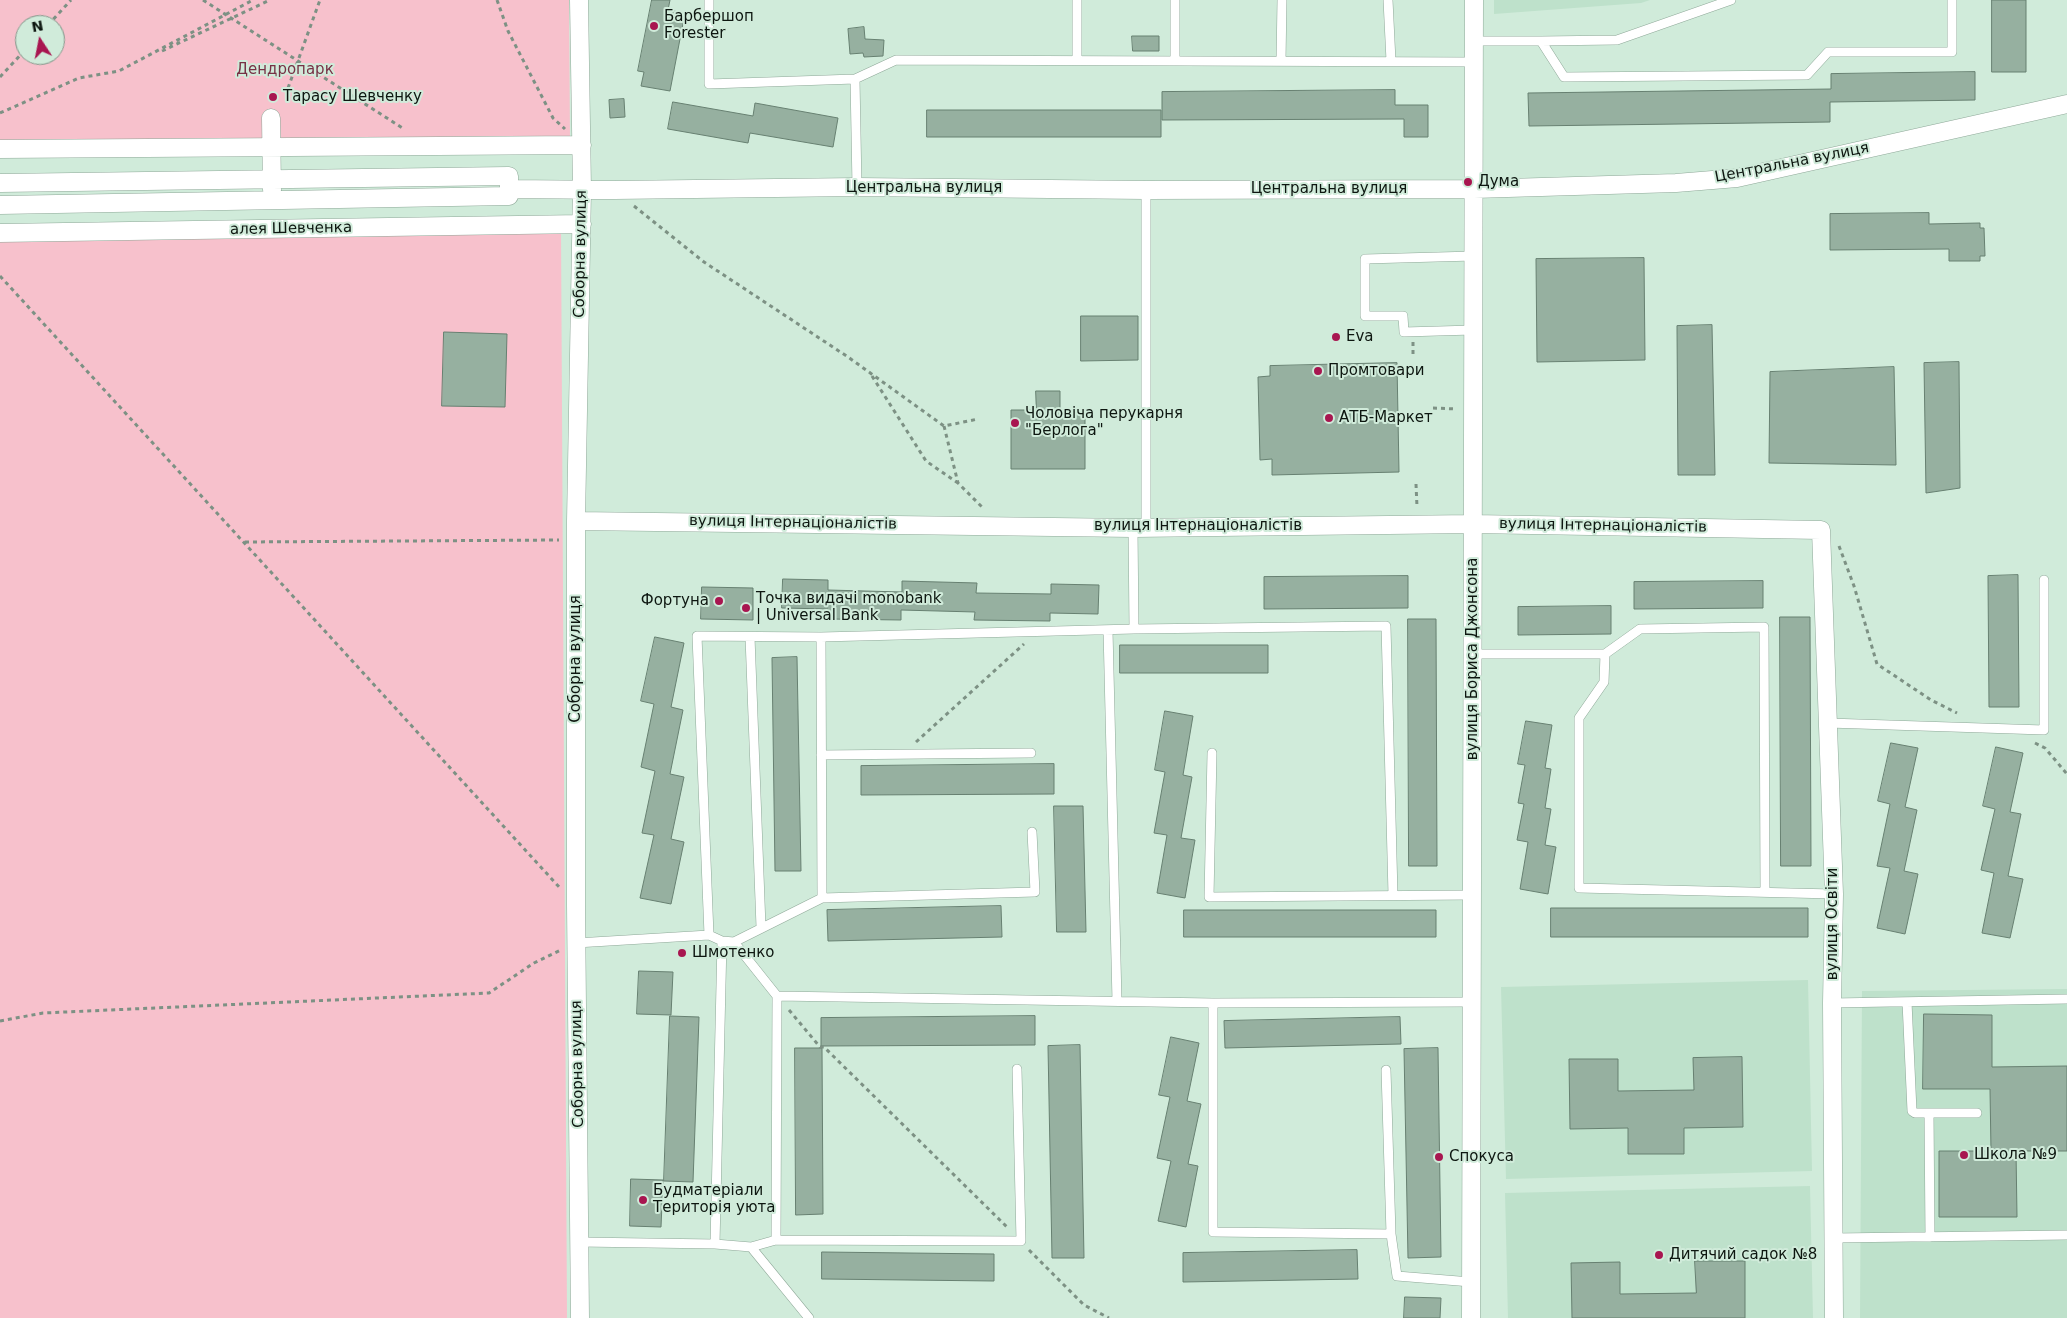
<!DOCTYPE html>
<meta charset="utf-8">
<style>
body{margin:0}
#map{position:relative;width:2067px;height:1318px;overflow:hidden;background:#d0ebda;font-family:"DejaVu Sans",sans-serif}
canvas{display:block}
.north{position:absolute;left:15px;top:15px;width:50px;height:50px;box-sizing:border-box;background:#d0ebda;border:1px solid #829689;border-radius:50%;rotate:349deg;font-size:14px;font-weight:700;line-height:20px;text-align:center;color:#0d1610}
.north::after{content:'';display:block;margin:auto;width:18px;height:22px;background:#a81650;clip-path:polygon(50% 0,100% 100%,50% 72%,0 100%)}
</style>
<div id="map">
<canvas width="2067" height="1318"></canvas>
<div class="north">N</div>
</div>
<script>
const ctx = document.querySelector('canvas').getContext('2d');
ctx.lineJoin = 'round';
function fill(path, color) {
  ctx.fillStyle = color;
  ctx.fill(path, 'evenodd');
}
function strokePath(path, color, width, dash) {
  ctx.strokeStyle = color;
  ctx.lineWidth = width;
  ctx.lineCap = dash ? 'butt' : 'round';
  ctx.setLineDash(dash || []);
  ctx.stroke(path);
}
function write(font, color, halo, rows, align = 'center') {
  ctx.font = font + ' "DejaVu Sans",sans-serif';
  ctx.lineWidth = 4;
  ctx.setLineDash([]);
  ctx.textBaseline = 'middle';
  ctx.strokeStyle = halo;
  ctx.fillStyle = color;
  for (const [text, x, y, turn = 0] of rows) {
    ctx.save();
    ctx.translate(x, y);
    ctx.rotate((+turn || 0) * Math.PI / 180);
    ctx.textAlign = isNaN(turn) ? turn : align;
    if (halo) ctx.strokeText(text, 0, 0);
    ctx.fillText(text, 0, 0);
    ctx.restore();
  }
}
const built = new Path2D(`
 M1494,0H1650L1641,3L1494,14Z
 M1808,980L1812,1171L1506,1179L1501,987Z
 M2067,989V1318H1860L1862,991Z
 M1810,1186L1813,1318H1508L1505,1193Z`);
const green = new Path2D(`
 M0,0H569L570,140L0,141ZM25,25H55V55H25Z
 M561,229L567,1318H0V240Z`);
const building = new Path2D(`
 M652,0H670L668,10L685,13L670,91L641,86L644,72L638,71Z
 M1992,0H2026V72H1992Z
 M864,27L865,39L884,40L883,56L864,57L863,53L850,54L848,29Z
 M1132,36H1159V51H1133Z
 M1975,72V100L1830,102V122L1529,126L1528,93L1831,89V74Z
 M1395,90V105H1428V137H1404V119L1162,120V92Z
 M624,99L625,117L610,118L609,100Z
 M673,102L753,116L755,103L838,118L833,147L750,133L748,143L668,129Z
 M927,110H1161V137H927Z
 M1929,213V224L1980,223V228H1984L1985,256H1980V261H1949V249L1830,250V214Z
 M1644,258L1645,360L1537,362L1536,259Z
 M1081,316H1138V360L1081,361Z
 M1712,325L1715,475H1678L1677,326Z
 M444,332L507,334L505,407L442,406Z
 M1959,362L1960,488L1926,493L1924,363Z
 M1397,363L1399,472L1272,475V459L1260,460L1258,377L1270,376V366Z
 M1894,367L1896,465L1769,463L1770,372Z
 M1036,391H1060V410H1085V469H1011V410H1036Z
 M2018,575L2019,707H1989L1988,576Z
 M1408,576V608L1264,609V577Z
 M783,579L828,580V590L902,592V581L977,583L976,593L1051,594V584L1099,585L1098,614L1050,613V621L974,620L975,612L901,610V620L827,619L828,609L782,608Z
 M1763,581V608L1634,609V582Z
 M702,587L753,588V620L701,619Z
 M1611,606V634L1518,635V607Z
 M1780,617H1810L1811,866H1781Z
 M1408,619H1436L1437,866H1409Z
 M655,637L684,643L671,707L683,710L670,774L684,777L671,839L684,842L671,904L640,898L654,835L642,833L655,771L641,767L654,704L641,701Z
 M1120,645H1268V673H1120Z
 M797,657L801,871H775L772,658Z
 M1165,711L1193,716L1183,775L1192,777L1181,838L1195,840L1185,898L1157,893L1167,835L1154,833L1165,772L1155,770Z
 M1526,721L1552,725L1545,768L1551,769L1545,808L1551,809L1545,845L1556,847L1548,894L1520,889L1528,842L1517,840L1524,804L1518,803L1525,765L1518,764Z
 M1891,743L1918,748L1905,807L1917,810L1904,871L1918,874L1905,934L1877,928L1890,868L1877,866L1890,804L1878,801Z
 M1996,747L2023,753L2010,812L2021,814L2008,876L2023,879L2010,938L1982,933L1994,873L1981,870L1995,809L1983,806Z
 M1054,764V794L861,795V766Z
 M1054,806H1083L1086,932H1057Z
 M1001,906L1002,937L828,941L827,910Z
 M1551,908H1808V937H1551Z
 M1184,910H1436V937H1184Z
 M639,971L673,972L671,1015L637,1014Z
 M1924,1014L1992,1015V1067L2067,1066V1151H2016L2017,1217H1939V1151H1991L1990,1089H1923Z
 M670,1016L699,1017L693,1182L664,1181Z
 M1035,1016V1045L821,1046V1018Z
 M1400,1017L1401,1044L1225,1048L1224,1021Z
 M1171,1037L1199,1043L1187,1101L1201,1104L1188,1164L1198,1166L1186,1227L1158,1221L1171,1161L1157,1158L1170,1097L1159,1095Z
 M1080,1045L1084,1258H1052L1048,1046Z
 M795,1048H822L823,1214L796,1215Z
 M1438,1048L1441,1257L1408,1258L1404,1049Z
 M1742,1057L1743,1127L1684,1128V1154H1628V1128L1570,1129L1569,1059H1618V1091L1694,1090L1693,1058Z
 M631,1179L663,1180L661,1227L630,1226Z
 M1357,1250L1358,1279L1183,1282V1253Z
 M822,1252L994,1254V1281L822,1279Z
 M1695,1261H1745V1318H1572L1571,1263L1620,1262V1294L1696,1293Z
 M1405,1297L1441,1298L1440,1318H1404Z`);
const path = new Path2D(`
 M203,0L404,129
 M497,0L508,31L553,118L565,129
 M48,25L71,0
 M162,51L270,0
 M0,77L25,50
 M288,88L320,0
 M0,113L79,78L119,71L253,0
 M634,206L704,262L848,357L944,426L978,419
 M0,276L560,888
 M1413,342V356
 M872,376L926,461L958,483
 M1433,408L1457,409
 M944,426L958,483L984,509
 M1416,484L1417,507
 M245,542L559,540
 M1839,546L1854,586L1877,664L1931,700L1957,713
 M916,742L1024,644
 M2035,743L2045,748L2067,774
 M789,1010L820,1047H824L1009,1229
 M0,1021L43,1013L489,993L534,963L561,950
 M1029,1250L1084,1305L1109,1318`);
const lane = new Path2D(`
 M709,0V84L855,79L896,60L1474,62
 M1077,0V60
 M1388,0L1391,61
 M1474,41H1541L1564,77L1807,75L1828,52H1952V0
 M1541,41L1617,40L1731,0
 M1175,60V0
 M1281,61L1282,0
 M855,79L857,187
 M1146,190V528
 M1473,330L1404,332L1403,316H1365V259L1474,256
 M1133,528L1134,629
 M1108,630L1117,1001
 M750,637L761,927
 M821,637L822,898
 M1472,654H1605
 M1828,723L2044,730V580
 M1212,753L1209,897L1472,895
 M821,755L1031,753
 M1765,892L1764,627L1640,629L1605,654L1604,682L1579,718V888L1834,894
 M709,935L697,636L821,637L1134,629L1386,626L1393,895
 M734,942L777,996L776,1240
 M576,943L709,935L722,941L734,942L822,898L1035,892L1032,832
 M777,996L1213,1003L1472,1002
 M1907,1002L1912,1111L1915,1113H1977
 M1213,1003V1232L1391,1234L1397,1276L1471,1282
 M1832,1003L2067,999
 M1386,1070L1391,1234
 M1929,1113L1930,1237
 M1834,1238L2067,1235
 M580,1242L715,1244L751,1247L776,1240L1021,1241L1017,1069
 M715,1244L722,941
 M751,1247L809,1318`);
const street = new Path2D(`
 M579,0L582,189L576,521V905L580,1318
 M271,118L272,190
 M0,149L582,145
 M0,183L509,176V196L0,205
 M509,189L614,190L857,187L1146,190L1474,189L1676,183L1737,178L2067,104
 M0,233L582,224
 M576,521L1133,528L1473,524L1821,530L1834,894L1832,1003L1834,1318
 M1471,1318L1474,0`);
const markers = [
 [654,26,5,"#a81650"],
 [273,97,5,"#a81650"],
 [1468,182,5,"#a81650"],
 [1336,337,5,"#a81650"],
 [1318,371,5,"#a81650"],
 [1329,418,5,"#a81650"],
 [1015,423,5,"#a81650"],
 [719,601,5,"#a81650"],
 [746,608,5,"#a81650"],
 [682,953,5,"#a81650"],
 [1964,1155,5,"#a81650"],
 [1439,1157,5,"#a81650"],
 [643,1200,5,"#a81650"],
 [1659,1255,5,"#a81650"]
];
const poiNames = [
 ["Барбершоп",664,17],
 ["Forester",664,34],
 ["Тарасу Шевченку",283,97],
 ["Дума",1478,182],
 ["Eva",1346,337],
 ["Промтовари",1328,371],
 ["Чоловіча перукарня",1025,414],
 ["\"Берлога\"",1025,431],
 ["АТБ-Маркет",1339,418],
 ["Точка видачі monobank",756,599],
 ["| Universal Bank",756,616],
 ["Фортуна",709,601,"right"],
 ["Шмотенко",692,953],
 ["Школа №9",1974,1155],
 ["Спокуса",1449,1157],
 ["Будматеріали",653,1191],
 ["Територія уюта",653,1208],
 ["Дитячий садок №8",1669,1255]
];
const parkNames = [
 ["Дендропарк",285,70]
];
const streetNames = [
 ["Центральна вулиця",1792,163,-11],
 ["Центральна вулиця",924,188],
 ["Центральна вулиця",1329,189],
 ["алея Шевченка",291,229,-1],
 ["Соборна вулиця",581,254,-89],
 ["вулиця Інтернаціоналістів",793,523,1],
 ["вулиця Інтернаціоналістів",1198,526],
 ["вулиця Інтернаціоналістів",1603,526,1],
 ["Соборна вулиця",576,659,-90],
 ["вулиця Бориса Джонсона",1473,659,-90],
 ["вулиця Освіти",1833,924,-90],
 ["Соборна вулиця",578,1064,-91]
];
fill(built, '#bee1cb');
fill(green, '#f7c1cc');
fill(building, '#96b0a0');
strokePath(building, '#678071', 1);
strokePath(lane, '#8ea898', 10);
strokePath(street, '#8ea898', 19);
strokePath(path, '#7d9184', 3, [4, 4]);
strokePath(lane, '#fff', 9);
strokePath(street, '#fff', 18);
for (const [x, y, r, color] of markers) {
  const dot = new Path2D();
  dot.arc(x, y, r, 0, 2 * Math.PI);
  ctx.fillStyle = color;
  ctx.fill(dot);
  strokePath(dot, '#d0ebda', 2);
}
write('15px', '#0d1610', '#d0ebda', poiNames, 'left');
write('15px', '#773145', '#d0ebda', parkNames);
write('15px', '#0d1610', '#d0ebda', streetNames);
</script>
